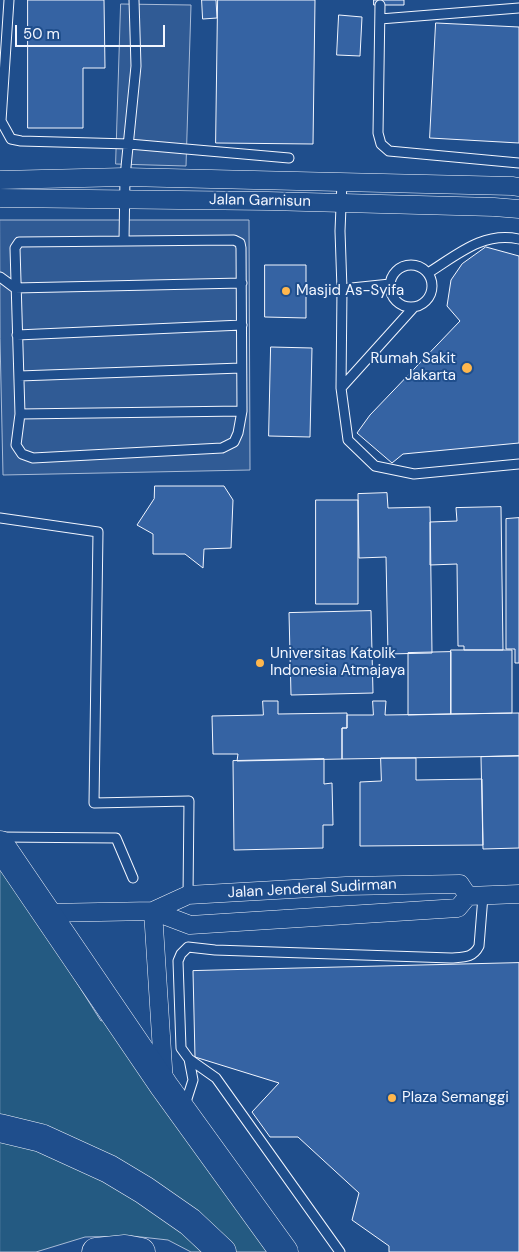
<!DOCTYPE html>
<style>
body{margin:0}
#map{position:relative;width:519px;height:1252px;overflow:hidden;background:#1f4e8c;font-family:"DM Sans",sans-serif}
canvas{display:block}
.scale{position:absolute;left:15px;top:25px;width:150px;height:22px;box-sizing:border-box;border:2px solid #f2f6ff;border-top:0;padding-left:6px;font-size:15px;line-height:18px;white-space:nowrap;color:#f2f6ff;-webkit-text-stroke:4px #1f4e8c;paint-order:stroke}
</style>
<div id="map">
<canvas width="519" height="1252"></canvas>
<div class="scale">50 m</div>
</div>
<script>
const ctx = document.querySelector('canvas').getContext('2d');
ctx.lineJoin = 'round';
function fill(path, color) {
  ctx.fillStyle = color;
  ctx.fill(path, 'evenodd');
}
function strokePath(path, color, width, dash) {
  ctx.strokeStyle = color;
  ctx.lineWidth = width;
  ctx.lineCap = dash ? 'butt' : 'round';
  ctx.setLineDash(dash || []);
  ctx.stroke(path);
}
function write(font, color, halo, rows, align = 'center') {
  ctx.font = font + ' "DM Sans",sans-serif';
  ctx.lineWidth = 4;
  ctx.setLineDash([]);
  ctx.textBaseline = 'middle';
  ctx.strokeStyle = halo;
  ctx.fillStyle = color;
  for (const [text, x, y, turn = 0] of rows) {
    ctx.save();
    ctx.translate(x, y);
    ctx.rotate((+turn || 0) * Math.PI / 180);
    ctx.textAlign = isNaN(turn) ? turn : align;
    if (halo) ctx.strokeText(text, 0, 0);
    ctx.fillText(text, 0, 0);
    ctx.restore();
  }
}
const green = new Path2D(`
 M0,861L101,1021L115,1014L284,1252H191L168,1240L132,1236L85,1237L36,1252H0Z`);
const parking = new Path2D(`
 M121,4L191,5L186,166L116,164Z
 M0,220H249L250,470L3,475L0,339Z`);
const building = new Path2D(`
 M28,0H104L105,68H83V128H28Z
 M202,0H216L217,18L203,19Z
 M218,0H315L313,144L216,143Z
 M374,0H404V5H374Z
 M339,15L362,17L360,56L337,55Z
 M436,23L519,27V143L430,138Z
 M486,247L519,256V443L403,454L392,463L357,433L370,415L460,321L447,306L451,280L462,264Z
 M265,265H306V318L265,317Z
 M271,347L312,348L310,437L269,436Z
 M155,486H224L233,500L231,548L204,549L203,568L185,554H153V534L137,525L154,499Z
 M387,493L388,508L430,507L432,653L388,654L386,557L359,558L358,494Z
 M316,500H358V604H316Z
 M501,507L503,650H464V646H458L457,564L430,565V522L457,521L456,508Z
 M519,518V663H515V649H506V519Z
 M371,611L373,693L291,695L289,613Z
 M451,650H512V713L451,714Z
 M451,652V714L408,715V653Z
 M263,701H278V714L347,713V728H342V759L237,761L238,754H213L212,716L263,715Z
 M373,701H386L385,715L519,713V756L342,759V728H347V715H373Z
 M519,756V848L483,849L481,757Z
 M381,758H416V780L482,779L483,845L360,846V782L381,781Z
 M324,759V784L332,783L333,825H323V848L234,850L233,761Z
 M519,963V1252H389V1246L352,1220L359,1193L298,1137H270L252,1112L279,1083L195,1057L193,971Z`);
const lane = new Path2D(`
 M9,0L1,121L11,139L21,141L129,144L289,158
 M380,5L378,133L381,144L389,151L519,163
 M380,19L519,8
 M342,182L340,231L342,289L390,284
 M234,240L240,243L241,248L242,411L238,433L234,442L222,448L33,458L22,454L16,445L20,414L15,248L19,242Z
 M124,241L125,177L136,66L134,0
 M390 286a21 21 0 1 1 42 0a21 21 0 1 1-42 0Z
 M428,273C457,255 483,231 519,239
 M0,277L15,288L242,283
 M342,289L341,388L348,440L375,466L414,474L519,464
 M17,335L242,325
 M19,376L241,368
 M341,388L414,307
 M20,414L242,411
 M0,518L98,532L94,803L189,801L188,895
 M0,837L116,838L133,878
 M185,1105L193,1080L189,1059
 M340,1252L216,1078L189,1059L181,1048L178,961L181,954L188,947L215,950L451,958C464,957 473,958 479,946L483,896`);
const street = new Path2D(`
 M0,180L125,177L512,186L519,187
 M0,198L268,201L494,207L519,209
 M468,896L519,894
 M153,911L188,895L346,886L460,884L468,896
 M153,911L164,1083
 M46,913L153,911L190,925L458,908L468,896`);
const highway = new Path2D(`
 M0,845L164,1086L284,1252
 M0,1128L41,1138L109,1169L144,1190L190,1222L222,1252
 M96,1252L125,1249L141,1252`);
const markers = [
 [286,291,5,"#ffb74d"],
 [467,368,6,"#ffb74d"],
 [260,663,5,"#ffb74d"],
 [392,1098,5,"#ffb74d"]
];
const streetNames = [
 ["Jalan Garnisun",260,201,1],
 ["Jalan Jenderal Sudirman",312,889,-3]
];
const poiNames = [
 ["Masjid As-Syifa",296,291],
 ["Rumah Sakit",456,359,"right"],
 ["Jakarta",456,376,"right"],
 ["Universitas Katolik",270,654],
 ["Indonesia Atmajaya",270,671],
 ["Plaza Semanggi",402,1098]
];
fill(green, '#245a82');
strokePath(green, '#a8bbd7', 1);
fill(parking, '#305b95');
strokePath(parking, '#a8bbd7', 1);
fill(building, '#3563a3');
strokePath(building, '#f2f6ff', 1);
strokePath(lane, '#f2f6ff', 11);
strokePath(street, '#f2f6ff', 19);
strokePath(highway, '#f2f6ff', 29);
strokePath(lane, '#1f4e8c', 9);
strokePath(street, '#1f4e8c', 18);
strokePath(highway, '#1f4e8c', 28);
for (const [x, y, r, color] of markers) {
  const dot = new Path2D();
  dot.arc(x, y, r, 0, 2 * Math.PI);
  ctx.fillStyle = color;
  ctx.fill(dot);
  strokePath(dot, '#1f4e8c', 2);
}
write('15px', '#f2f6ff', '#1f4e8c', streetNames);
write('15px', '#f2f6ff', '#1f4e8c', poiNames, 'left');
</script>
